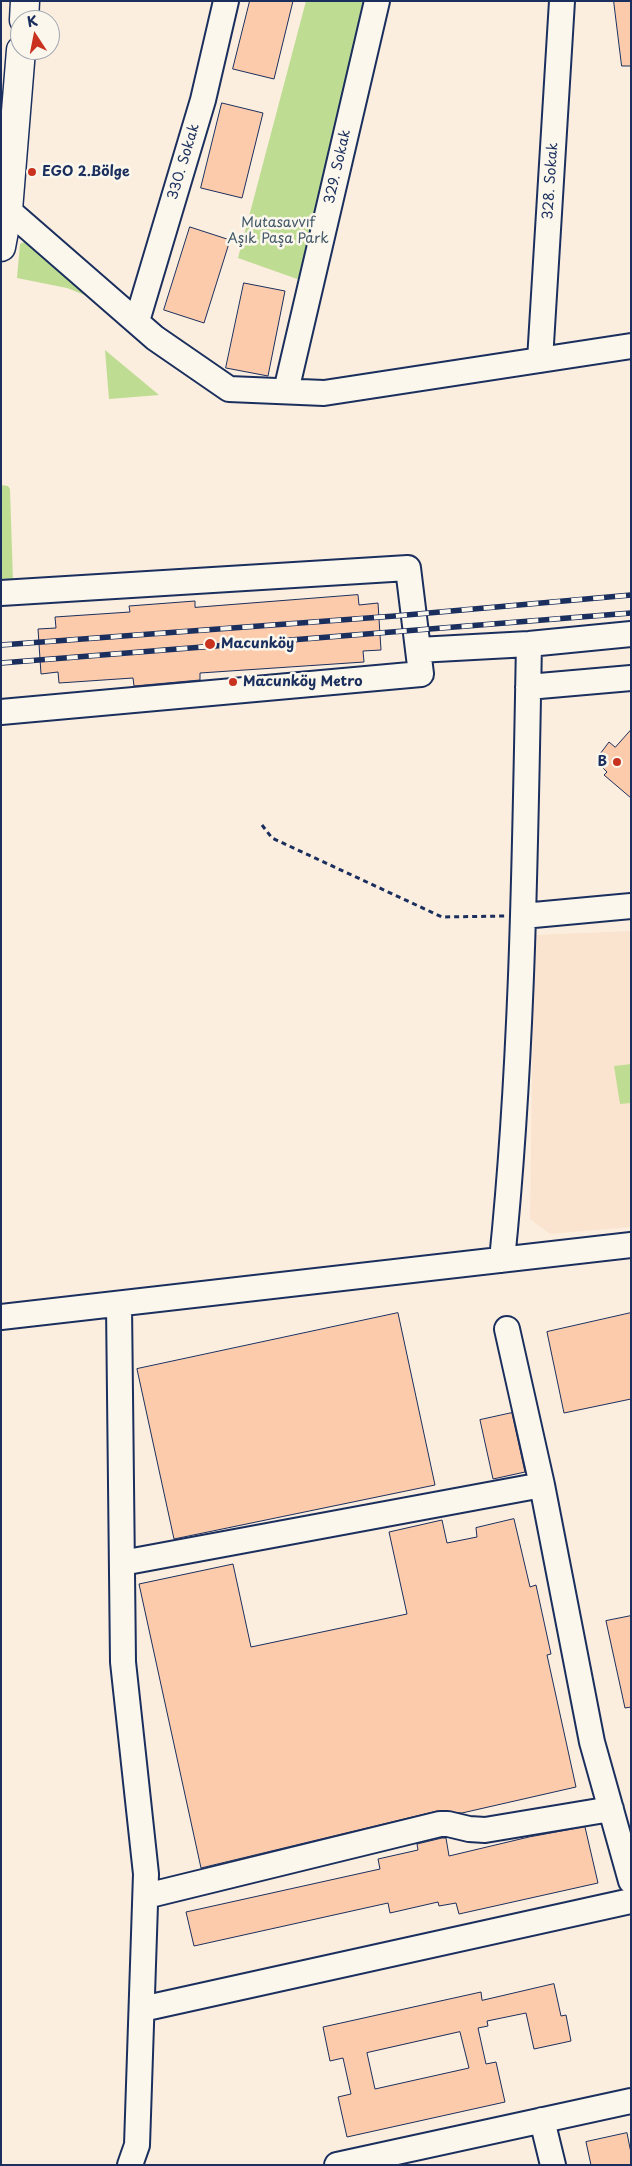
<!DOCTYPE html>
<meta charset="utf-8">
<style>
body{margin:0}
#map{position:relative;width:632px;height:2166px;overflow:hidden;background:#fbeedf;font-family:"Playpen Sans",sans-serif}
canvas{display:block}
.frame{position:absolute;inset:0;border:2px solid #1b2f5e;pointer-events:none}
.north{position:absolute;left:10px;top:10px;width:50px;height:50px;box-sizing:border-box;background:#fbf7ec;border:1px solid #a1a7b3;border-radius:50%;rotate:349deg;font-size:14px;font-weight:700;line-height:20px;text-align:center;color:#1b2f5e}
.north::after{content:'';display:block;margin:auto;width:18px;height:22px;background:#c8321e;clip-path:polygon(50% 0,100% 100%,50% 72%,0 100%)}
</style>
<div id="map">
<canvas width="632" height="2166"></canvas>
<div class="frame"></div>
<div class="north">K</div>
</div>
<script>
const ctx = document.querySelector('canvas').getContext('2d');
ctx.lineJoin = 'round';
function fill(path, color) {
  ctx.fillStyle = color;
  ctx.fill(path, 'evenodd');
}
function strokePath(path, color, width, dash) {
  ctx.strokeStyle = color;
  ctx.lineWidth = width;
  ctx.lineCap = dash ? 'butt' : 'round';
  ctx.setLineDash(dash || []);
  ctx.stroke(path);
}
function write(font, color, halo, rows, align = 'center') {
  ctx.font = font + ' "Playpen Sans",sans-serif';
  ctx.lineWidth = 5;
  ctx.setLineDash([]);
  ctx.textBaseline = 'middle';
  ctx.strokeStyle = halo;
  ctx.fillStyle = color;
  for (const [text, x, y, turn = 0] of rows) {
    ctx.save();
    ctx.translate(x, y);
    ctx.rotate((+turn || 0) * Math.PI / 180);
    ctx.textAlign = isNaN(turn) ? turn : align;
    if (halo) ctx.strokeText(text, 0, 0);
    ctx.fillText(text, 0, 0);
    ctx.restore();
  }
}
const built = new Path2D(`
 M631,931V1227L550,1234L530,1219L534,935Z`);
const green = new Path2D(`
 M306,1H364L300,280L238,258Z
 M24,242H30L97,300L67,288L17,278L20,244Z
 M105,350L159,395L109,399Z
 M1,485L8,486L10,489L13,582L1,583Z
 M631,1064V1103L620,1104L614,1066Z`);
const building = new Path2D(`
 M250,1H293L274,79L233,69Z
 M614,1H631V66H622Z
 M222,103L263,113L242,198L201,188Z
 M190,227L230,240L204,323L164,310Z
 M244,283L285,291L268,376L226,368Z
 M358,595L359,605L378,603L381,650L363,651L364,662L200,673V680L134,686L133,678L59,683L58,672L41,674L38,629L56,628L55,617L130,612L129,606L195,601V607Z
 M631,730V798L604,775L607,772L601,766L607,758L600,754L609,742L615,747Z
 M398,1313L435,1485L174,1539L137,1369Z
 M631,1313V1399L564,1413L547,1332Z
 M512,1413L525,1472L493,1479L480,1420Z
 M514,1519L530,1587L536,1585L551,1654L547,1655L576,1787L462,1813L437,1811L201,1868L139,1584L233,1564L251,1647L407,1614L389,1532L442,1520L447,1543L477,1537L476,1528Z
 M631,1616V1707L625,1708L606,1621Z
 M585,1827L598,1883L459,1914L456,1903L439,1906L438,1902L390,1913L388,1903L194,1946L186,1912L380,1869L378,1859L418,1850L417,1844L442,1838H446L449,1856L529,1837Z
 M554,1984L561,2016L566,2015L571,2041L534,2049L526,2013L487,2021L488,2026L478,2028L486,2064L496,2062L505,2102L347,2137L338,2097L351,2094L343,2058L330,2061L323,2027L481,1992L482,2000ZM460,2032L469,2068L375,2089L367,2053Z
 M627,2133L631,2153V2165H591L586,2142Z`);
const path = new Path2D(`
 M262,825L272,838L442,917L505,916`);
const minor = new Path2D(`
 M8,210L155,338L229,389L324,393L631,346
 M137,321L203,100L226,1
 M540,360L562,1
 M286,391L377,1
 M1,593L408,568L421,674L1,712
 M418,650L529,644L631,634
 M528,687L631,678
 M523,916L631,906
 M502,1260C523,1055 525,849 529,644
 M119,1305L123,1662L146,1874L137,2145L130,2165
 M1,1317L631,1245
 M507,1329L542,1485L592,1742L631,1881
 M122,1563L542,1485
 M146,1896L440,1824H448L469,1829L485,1830L611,1809
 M142,2009L631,1901
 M542,2120L553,2165
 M337,2165L631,2101`);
const major = new Path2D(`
 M24,20L25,1
 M1,247L8,210L21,50`);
const rail = new Path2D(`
 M1,645L395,616L631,595
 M1,663L631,613`);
const markers = [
 [32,172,5,"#c8321e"],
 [210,644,6,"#c8321e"],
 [233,682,5,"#c8321e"],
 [617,762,5,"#c8321e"]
];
const streetNames = [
 ["330. Sokak",184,162,-73],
 ["329. Sokak",338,167,-77],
 ["328. Sokak",551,181,-86]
];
const poiNames = [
 ["EGO 2.Bölge",42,172],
 ["Macunköy",221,644],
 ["Macunköy Metro",243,682],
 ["B",607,762,"right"]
];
const parkNames = [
 ["Mutasavvıf",278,223],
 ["Aşık Paşa Park",278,239]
];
fill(built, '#fbe4cf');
fill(green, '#bfdc93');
fill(building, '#fccbab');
strokePath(building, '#1b2f5e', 1);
strokePath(minor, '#1b2f5e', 28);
strokePath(major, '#1b2f5e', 31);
strokePath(path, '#1b2f5e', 3, [5, 4]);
strokePath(minor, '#fbf7ec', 24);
strokePath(major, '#fbf7ec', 28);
strokePath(rail, '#1b2f5e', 5.5);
strokePath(rail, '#fbf7ec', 4, [11]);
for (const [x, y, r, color] of markers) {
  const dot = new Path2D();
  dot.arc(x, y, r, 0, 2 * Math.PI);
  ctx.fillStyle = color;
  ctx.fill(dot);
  strokePath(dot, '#fbf7ec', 2);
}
write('14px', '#1b2f5e', '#fbf7ec', streetNames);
write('bold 14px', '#1b2f5e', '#fbf7ec', poiNames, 'left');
write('14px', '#445a6b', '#fbf7ec', parkNames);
</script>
